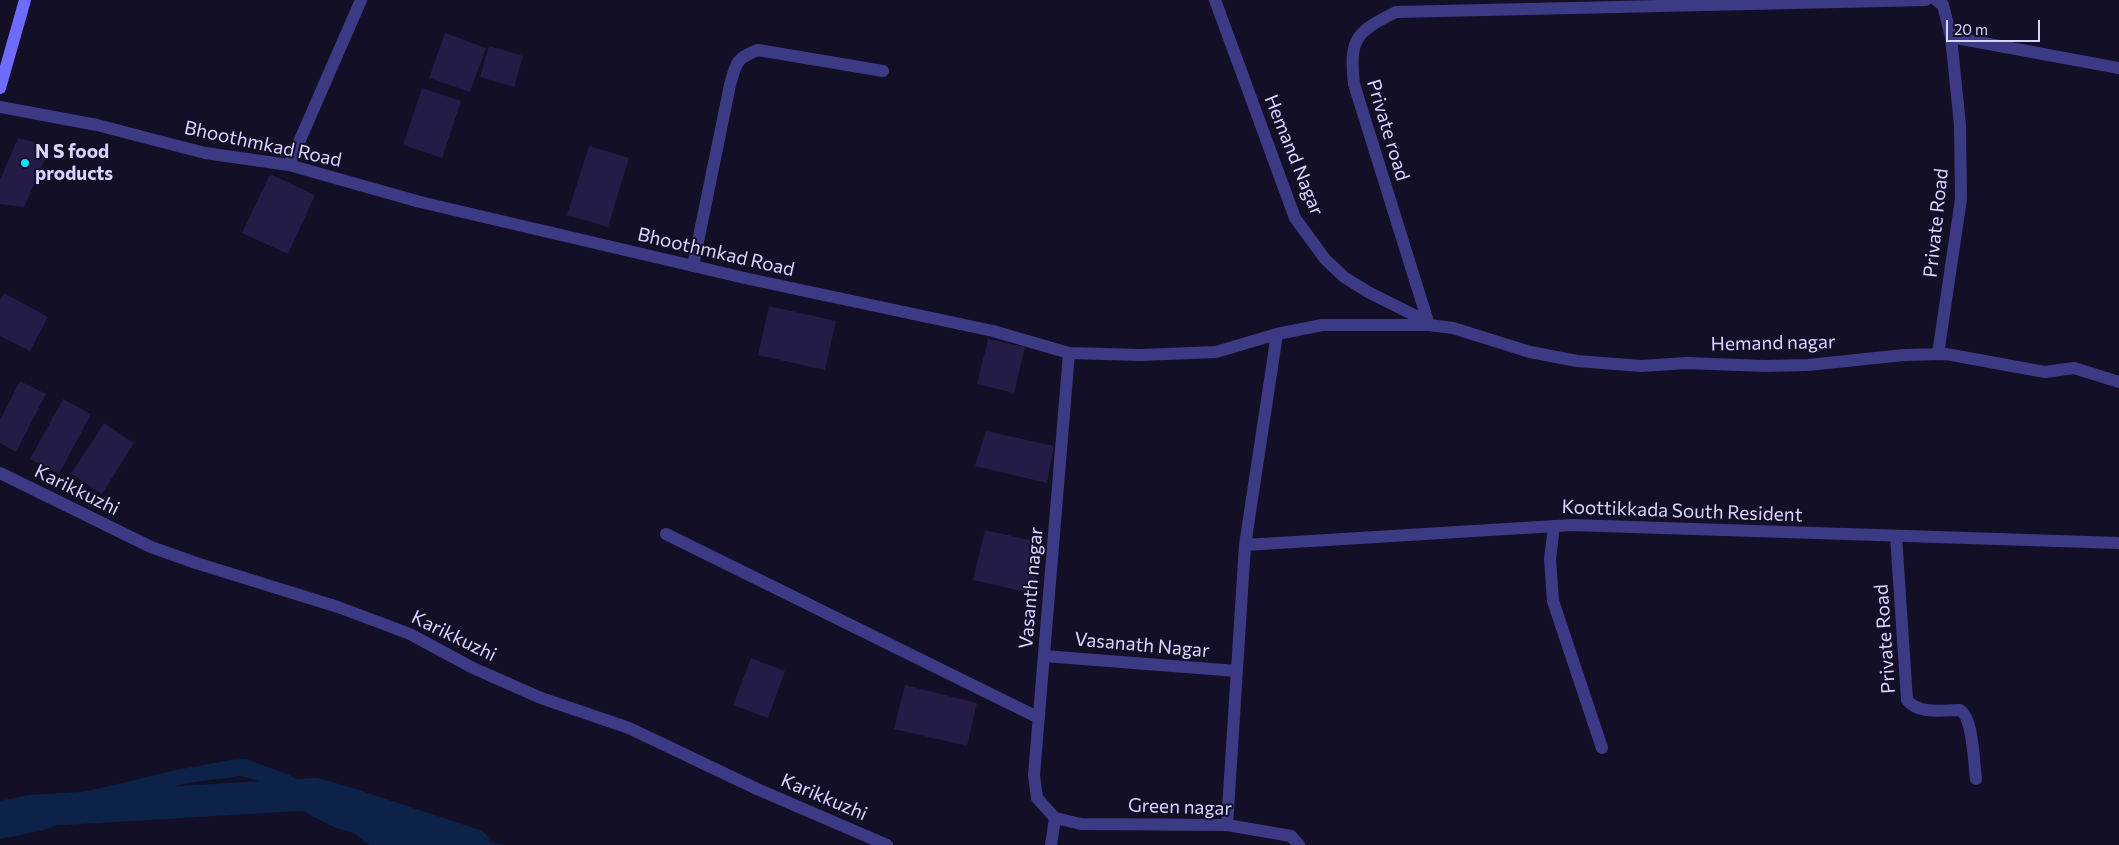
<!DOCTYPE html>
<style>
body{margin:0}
#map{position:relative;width:2119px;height:845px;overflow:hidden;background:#130f26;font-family:Commissioner,sans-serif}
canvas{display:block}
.scale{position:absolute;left:1946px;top:20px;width:94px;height:22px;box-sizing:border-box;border:2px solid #d9d4ff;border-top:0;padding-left:6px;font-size:15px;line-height:18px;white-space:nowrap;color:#d9d4ff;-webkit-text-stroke:4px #130f26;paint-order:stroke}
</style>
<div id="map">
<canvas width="2119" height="845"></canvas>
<div class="scale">20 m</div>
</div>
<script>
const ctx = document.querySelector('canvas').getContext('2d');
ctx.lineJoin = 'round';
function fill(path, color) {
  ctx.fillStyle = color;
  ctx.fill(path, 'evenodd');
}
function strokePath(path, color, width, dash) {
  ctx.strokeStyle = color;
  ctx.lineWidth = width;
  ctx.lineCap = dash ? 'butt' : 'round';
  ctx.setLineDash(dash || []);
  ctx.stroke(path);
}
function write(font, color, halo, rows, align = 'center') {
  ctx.font = font + ' Commissioner,sans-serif';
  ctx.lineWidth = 4;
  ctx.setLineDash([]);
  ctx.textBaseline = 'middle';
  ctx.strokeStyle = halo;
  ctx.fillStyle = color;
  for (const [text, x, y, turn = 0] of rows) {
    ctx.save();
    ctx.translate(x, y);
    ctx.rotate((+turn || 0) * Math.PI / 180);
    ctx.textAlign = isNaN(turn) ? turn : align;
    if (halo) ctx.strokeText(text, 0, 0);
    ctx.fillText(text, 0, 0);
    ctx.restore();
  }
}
const water = new Path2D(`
 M246,759L287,774L386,832L421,838L479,840L504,845H369L354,833L336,828L310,815L294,802L256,780L241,776L187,783L148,794L104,812L69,821L40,831L0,839V812L176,770L231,760Z`);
const canal = new Path2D(`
 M0,817L30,811L315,794L347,803L474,845`);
const building = new Path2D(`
 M445,33L486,48L470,92L429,78Z
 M489,46L523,56L514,87L480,77Z
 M422,88L461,101L442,158L403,145Z
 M18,138L51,146L24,207L0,204V180Z
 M589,146L629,158L608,227L567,215Z
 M270,174L315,195L288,254L242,233Z
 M4,293L48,317L30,351L0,336V301Z
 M769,306L836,321L825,370L758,355Z
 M988,339L1025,347L1014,393L977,384Z
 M20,381L46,394L16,452L0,443V420Z
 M63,399L91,414L59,474L30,459Z
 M104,423L134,443L102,494L71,474Z
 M986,431L1054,446L1047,483L975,466Z
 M985,530L1043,543L1031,593L973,580Z
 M751,658L785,671L768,718L733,705Z
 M905,685L977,703L967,746L894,729Z`);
const lane = new Path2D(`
 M693,266L730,85C736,63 736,58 758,50L883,71`);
const street = new Path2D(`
 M1215,0L1295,218L1325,259L1344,277L1368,292L1420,318L1429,325
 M1936,0L1943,5L1951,37L2119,68
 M0,107L97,125L205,153L289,165L420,202L749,279L993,331L1069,353L1140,355L1216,352L1277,334L1322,325H1429L1453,328L1530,352L1577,361L1641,366L1686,363L1765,366L1808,365L1904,355L1946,354L2045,372L2074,368L2119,382
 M289,165L361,0
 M1429,325L1354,84C1349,38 1356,32 1396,12L1926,0
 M1938,354L1961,199L1960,125L1951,37
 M0,473L151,547L196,563L338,607L410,634L473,668L541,698L629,728L757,789L887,845
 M1554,526L1550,559L1553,601L1602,748
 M666,534L1039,718
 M1896,536L1907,700C1919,715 1943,710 1960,710C1973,717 1974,764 1976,779
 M1245,545L1572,525L2119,543
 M1044,656L1237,671
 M1055,818L1037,798L1034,775L1069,353
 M1055,818L1081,824L1227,825L1291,836L1299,845
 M1227,825L1245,545L1277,334
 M1051,845L1055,818`);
const secondary = new Path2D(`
 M0,88L25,0`);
const markers = [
 [25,163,5,"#00e5ff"]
];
const streetNames = [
 ["Private road",1388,130,73],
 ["Bhoothmkad Road",263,144,12],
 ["Hemand Nagar",1294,155,68],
 ["Private Road",1936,223,-84],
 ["Bhoothmkad Road",716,252,13],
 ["Hemand nagar",1773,343,-1],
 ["Karikkuzhi",77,490,26],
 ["Koottikkada South Resident",1682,511,2],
 ["Vasanth nagar",1031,588,-85],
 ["Karikkuzhi",454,636,26],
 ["Private Road",1885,639,-94],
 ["Vasanath Nagar",1142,645,5],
 ["Karikkuzhi",824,797,23],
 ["Green nagar",1180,807,2]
];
const poiNames = [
 ["N S food",35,152],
 ["products",35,174]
];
fill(water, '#0c2248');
strokePath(canal, '#0c2248', 32);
fill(building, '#241b47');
strokePath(lane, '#3d3a85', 12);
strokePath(street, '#3d3a85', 12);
strokePath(secondary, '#6f6bff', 12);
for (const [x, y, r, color] of markers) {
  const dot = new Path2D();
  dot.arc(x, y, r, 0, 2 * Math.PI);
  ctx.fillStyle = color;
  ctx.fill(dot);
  strokePath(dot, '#130f26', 2);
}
write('19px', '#d9d4ff', '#130f26', streetNames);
write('bold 19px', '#d9d4ff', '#130f26', poiNames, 'left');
</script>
